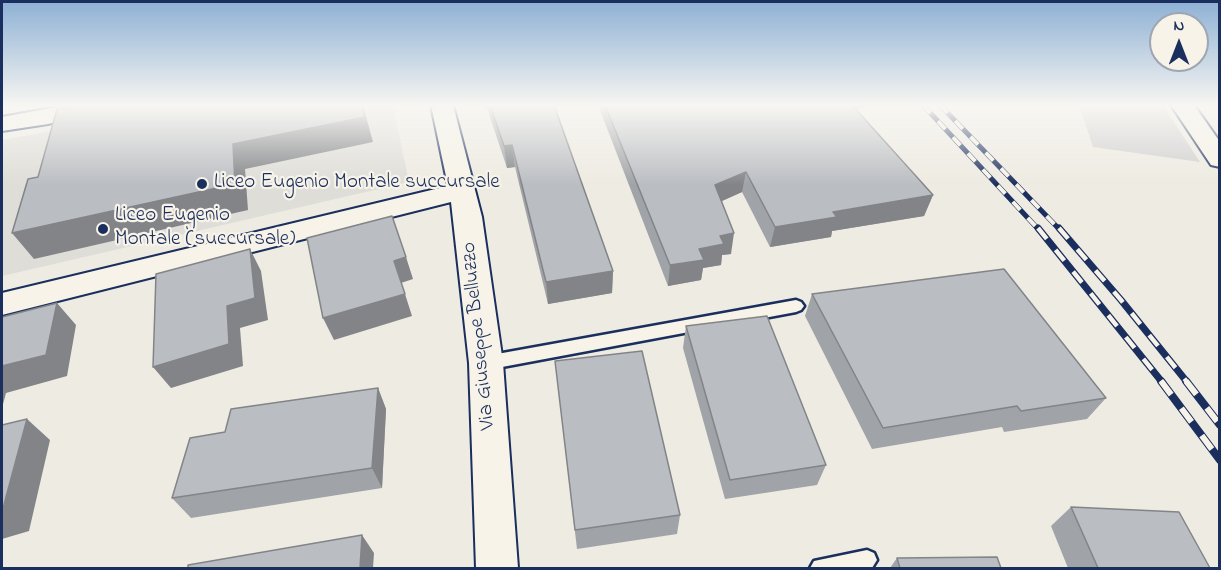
<!DOCTYPE html>
<style>
body{margin:0}
#map{position:relative;width:1221px;height:570px;overflow:hidden;background:#eeebe2;font-family:"Indie Flower",sans-serif}
canvas{display:block}
.frame{position:absolute;inset:0;border:3px solid #1b2f5e;pointer-events:none}
.north{position:absolute;left:1149px;top:12px;width:60px;height:60px;box-sizing:border-box;background:#f7f3e8;border:2px solid #9fa5b1;border-radius:50%;rotate:0deg;font-size:16px;font-weight:700;line-height:24px;text-align:center;color:#1b2f5e}
.north::after{content:'';display:block;margin:auto;width:21px;height:27px;background:#1b2f5e;clip-path:polygon(50% 0,100% 100%,50% 72%,0 100%)}
</style>
<div id="map">
<canvas width="1221" height="570"></canvas>
<div class="frame"></div>
<div class="north">N</div>
</div>
<script>
const ctx = document.querySelector('canvas').getContext('2d');
ctx.lineJoin = 'round';
function fill(path, color) {
  ctx.fillStyle = color;
  ctx.fill(path, 'evenodd');
}
function strokePath(path, color, width, dash) {
  ctx.strokeStyle = color;
  ctx.lineWidth = width;
  ctx.lineCap = dash ? 'butt' : 'round';
  ctx.setLineDash(dash || []);
  ctx.stroke(path);
}
function write(font, color, halo, rows, align = 'center') {
  ctx.font = font + ' "Indie Flower",sans-serif';
  ctx.lineWidth = 4.5;
  ctx.setLineDash([]);
  ctx.textBaseline = 'middle';
  ctx.strokeStyle = halo;
  ctx.fillStyle = color;
  for (const [text, x, y, turn = 0] of rows) {
    ctx.save();
    ctx.translate(x, y);
    ctx.rotate((+turn || 0) * Math.PI / 180);
    ctx.textAlign = isNaN(turn) ? turn : align;
    if (halo) ctx.strokeText(text, 0, 0);
    ctx.fillText(text, 0, 0);
    ctx.restore();
  }
}
const built = new Path2D(`
 M150,105H393L409,182L2,276V140L67,128Z`);
const green = new Path2D(`
 M1079,105H1163L1200,162L1093,147Z`);
const lane = new Path2D(`
 M796,300L801,302L804,306L801,310L796,312L486,370L480,368L478,363L480,358L486,356Z
 M867,550L874,553L877,560L872,568H810L814,561Z`);
const street = new Path2D(`
 M67,105H107L104,110L48,124L2,131V117Z
 M431,105H453L482,217L503,363L518,568H476L469,363L451,202L2,315V293L448,186Z
 M1171,105H1194L1220,142V167L1211,165Z`);
const railFar2 = new Path2D(`
 M923,105L1039,230
 M940,105L1060,230`);
const railFar1 = new Path2D(`
 M1038,228L1162,382
 M1059,228L1121,300L1187,382`);
const rail = new Path2D(`
 M1161,381L1220,460
 M1186,381L1220,425`);
const wall = new Path2D(`
 M486,105H554L613,271L612,293L548,304L515,167L507,168Z
 M598,105H877L855,109L933,195L924,216L832,231L831,237L770,247L742,192L722,201L731,254L722,255L721,265L703,268L701,280L668,286Z
 M812,294L1106,398L1087,419L1004,432L1002,427L872,449L805,316Z
 M686,326L826,465L817,485L725,499L683,348Z
 M555,361L680,515L677,534L577,549Z
 M378,388L386,409L382,488L191,518L172,498L225,432Z
 M1071,507L1210,568H1068L1051,526Z
 M897,558L1001,568H890Z`);
const shadedWall = new Path2D(`
 M363,105L373,142L245,169L248,210L34,259L12,233L233,144Z
 M838,105H877L836,112Z
 M512,145L515,167L507,168L504,146Z
 M746,172L742,192L713,205L715,185Z
 M933,195L924,216L832,231L831,237L770,247L775,227L833,212Z
 M734,233L731,254L722,255L721,265L703,268L701,280L668,286L670,265L720,236Z
 M250,249L261,271L268,320L240,328L243,366L171,388L153,367L227,306Z
 M406,257L413,279L401,283L394,261Z
 M613,271L612,293L548,304L546,282Z
 M405,294L412,316L334,340L323,318Z
 M57,303L76,325L67,376L6,393L2,408V366Z
 M378,388L386,409L382,488L372,468Z
 M27,419L50,440L29,531L2,539V513Z
 M362,535L374,553L373,568H360Z`);
const building = new Path2D(`
 M78,105H225V107L231,105H362L365,117L233,144L235,184L12,233L28,179L38,177L57,109Z
 M490,105H554L613,271L546,282L512,145L504,146Z
 M605,105H852L933,195L833,212L837,217L775,227L746,172L715,185L734,233L720,236L724,244L699,249L704,260L670,265Z
 M392,216L406,257L394,261L405,294L323,318L307,238Z
 M250,249L255,298L227,306L229,344L153,367L156,274Z
 M1004,269L1106,398L1021,411L1017,406L883,428L812,294Z
 M57,303L46,355L2,366V317Z
 M767,316L826,465L730,480L686,326Z
 M642,351L680,515L575,530L555,361Z
 M378,388L372,468L172,498L190,438L225,432L231,409Z
 M27,419L2,512V513V425Z
 M1071,507L1179,512L1210,568H1098Z
 M362,535L360,568H188V565Z
 M997,557L1001,568H900L897,558Z`);
const markers = [
 [202,184,6,"#1b2f5e"],
 [103,229,6,"#1b2f5e"]
];
const poiNames = [
 ["Liceo Eugenio Montale succursale",214,184],
 ["Liceo Eugenio",115,217],
 ["Montale (succursale)",115,241]
];
const streetNames = [
 ["Via Giuseppe Belluzzo",480,336,-96]
];
fill(built, '#deddd8');
fill(green, '#cfcfcf');
strokePath(lane, '#1b2f5e', 5);
strokePath(street, '#1b2f5e', 4);
fill(lane, '#f7f3e8');
fill(street, '#f7f3e8');
strokePath(railFar2, '#1b2f5e', 5);
strokePath(railFar1, '#1b2f5e', 7);
strokePath(rail, '#1b2f5e', 8);
strokePath(railFar2, '#f7f3e8', 4, [11]);
strokePath(railFar1, '#f7f3e8', 4.5, [14]);
strokePath(rail, '#f7f3e8', 6, [17]);
fill(wall, '#a0a3a7');
fill(shadedWall, '#828488');
fill(building, '#babdc2');
strokePath(building, '#828488', 1.5);
const sky = ctx.createLinearGradient(0, 0, 0, 185);
sky.addColorStop(0, '#8db0d4');
sky.addColorStop(0.57, '#f7f6f2');
sky.addColorStop(1, '#f7f6f200');
ctx.fillStyle = sky;
ctx.fillRect(0, 0, 1221, 185);
for (const [x, y, r, color] of markers) {
  const dot = new Path2D();
  dot.arc(x, y, r, 0, 2 * Math.PI);
  ctx.fillStyle = color;
  ctx.fill(dot);
  strokePath(dot, '#f7f3e8', 2);
}
write('21px', '#1b2f5e', '#f7f3e8', poiNames, 'left');
write('21px', '#1b2f5e', '#f7f3e8', streetNames);
</script>
